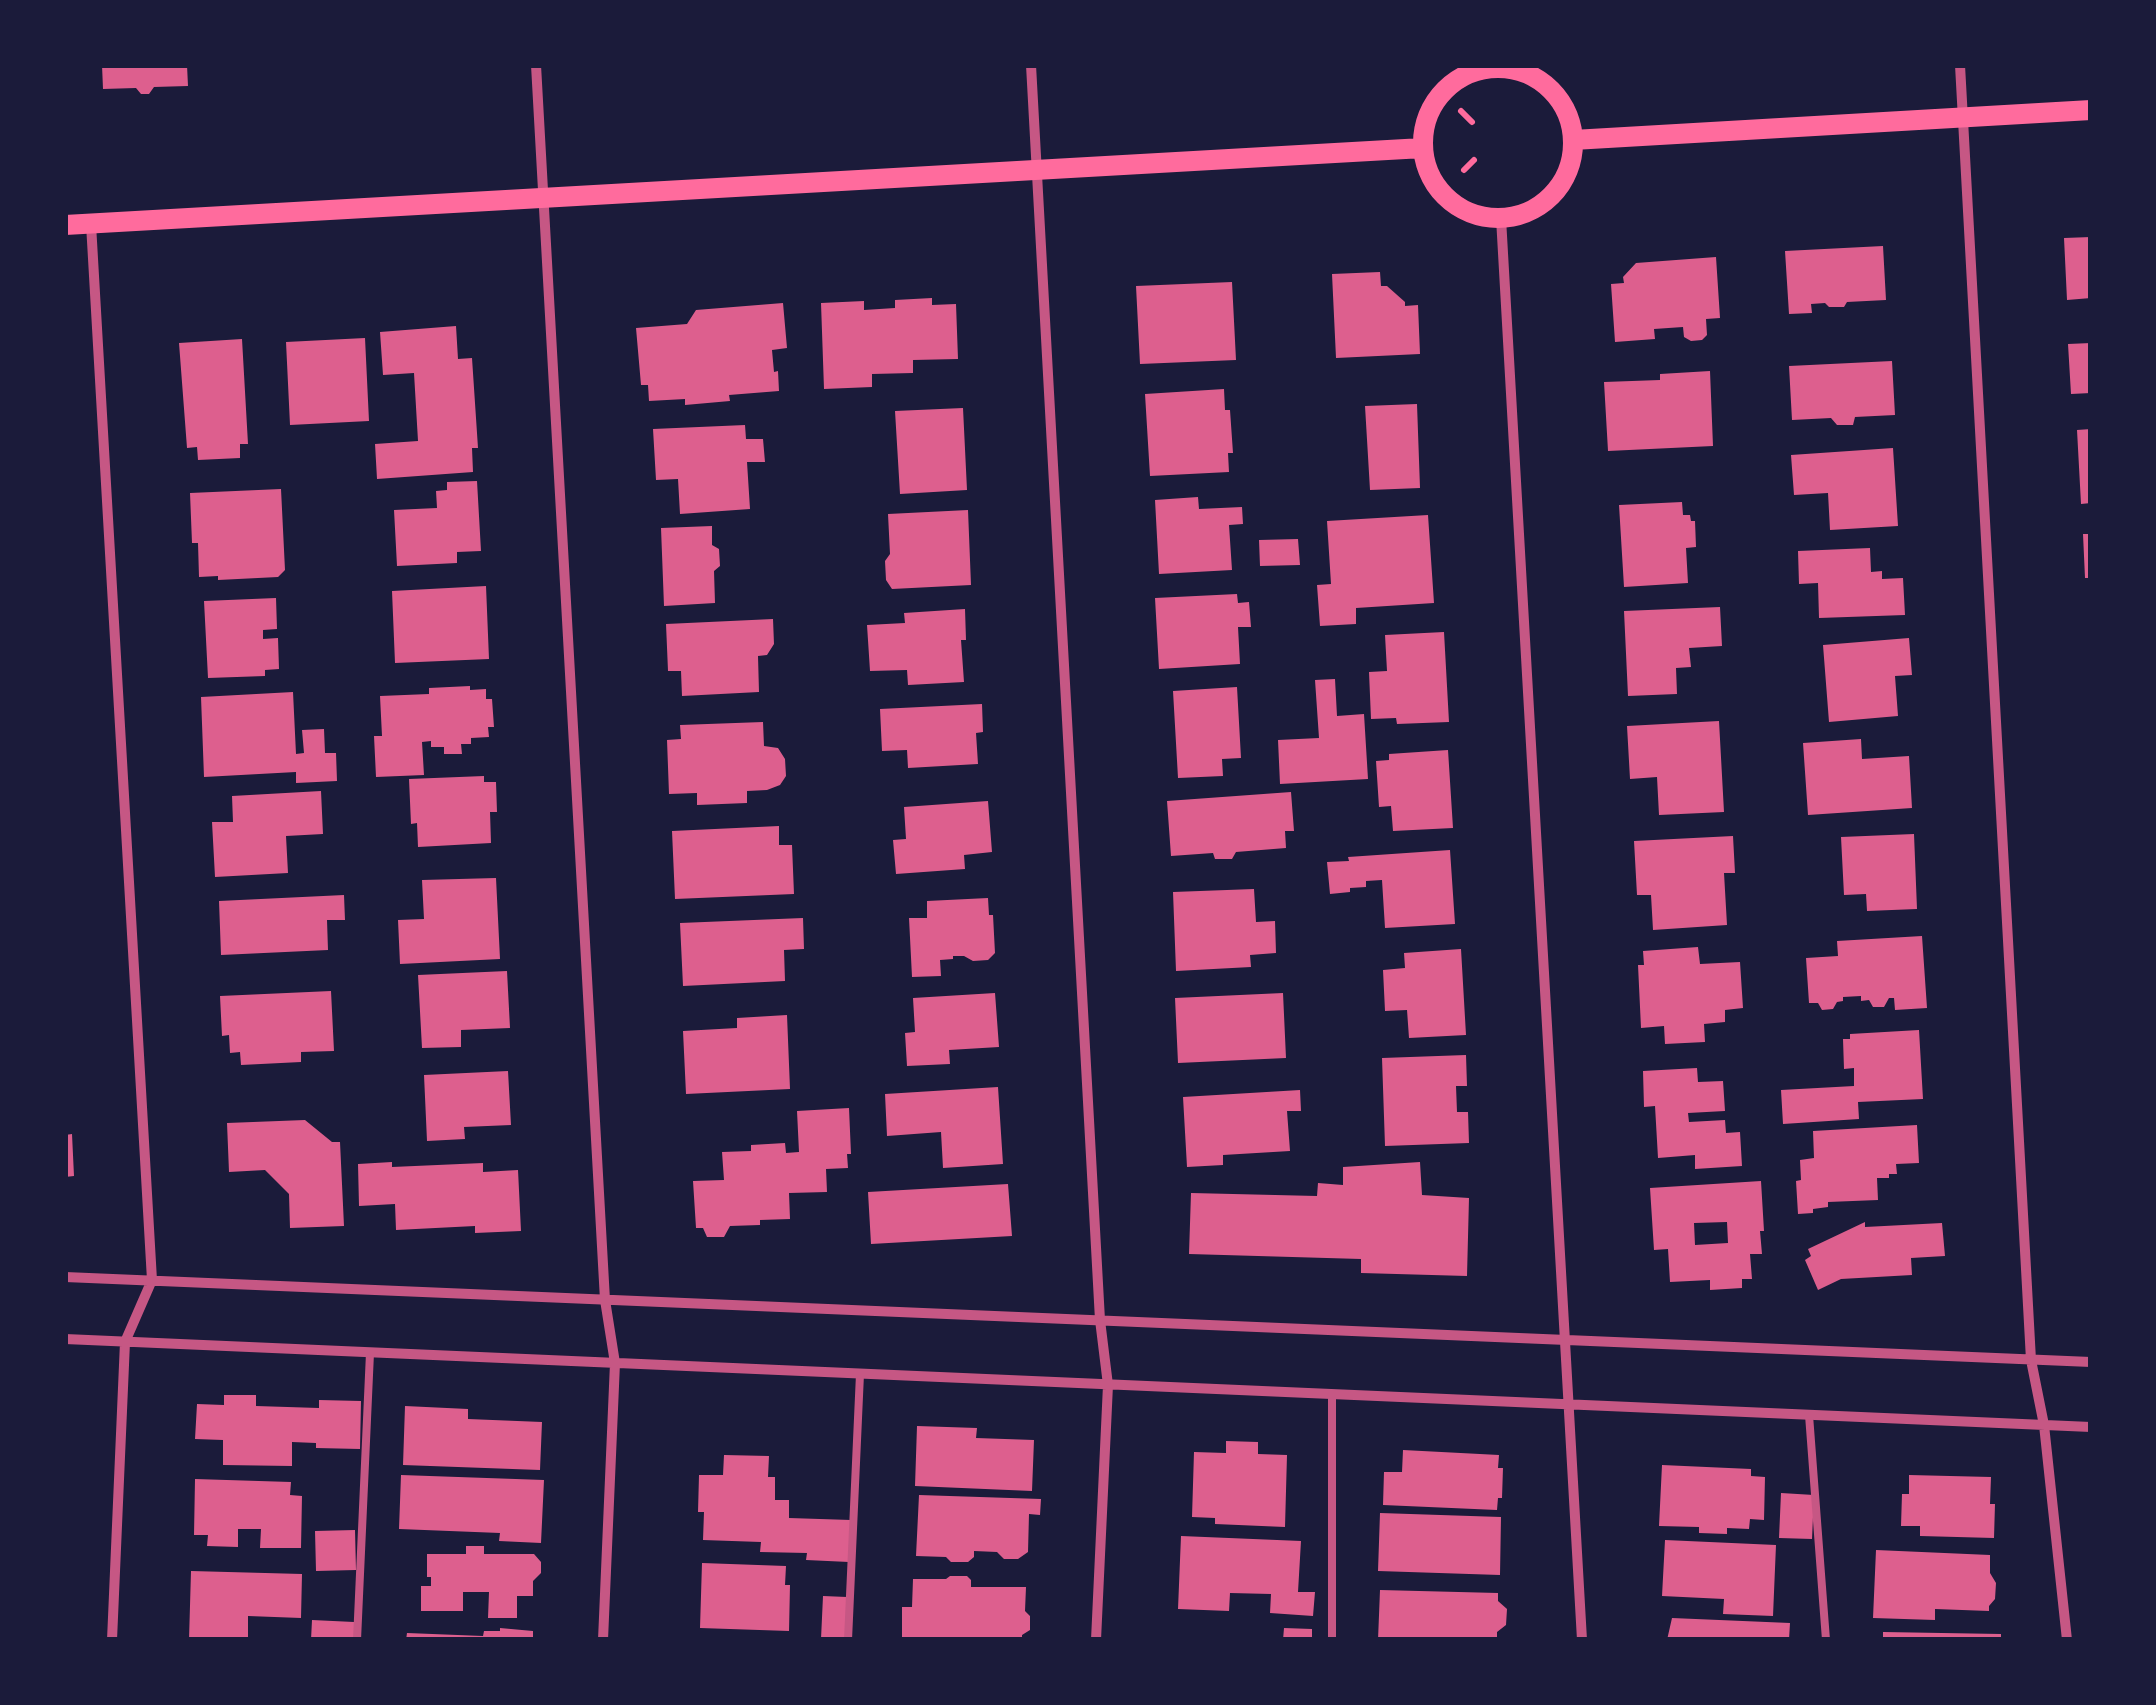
<!DOCTYPE html>
<style>
body{margin:0}
#map{position:relative;width:2156px;height:1705px;overflow:hidden;background:#1b1b3a;font-family:Ubuntu,sans-serif}
canvas{display:block}
.frame{position:absolute;inset:0;border:68px solid #1b1b3a;pointer-events:none}
</style>
<div id="map">
<canvas width="2156" height="1705"></canvas>
<div class="frame"></div>
</div>
<script>
const ctx = document.querySelector('canvas').getContext('2d');
ctx.lineJoin = 'round';
function fill(path, color) {
  ctx.fillStyle = color;
  ctx.fill(path, 'evenodd');
}
function strokePath(path, color, width, dash) {
  ctx.strokeStyle = color;
  ctx.lineWidth = width;
  ctx.lineCap = dash ? 'butt' : 'round';
  ctx.setLineDash(dash || []);
  ctx.stroke(path);
}
const building = new Path2D(`
 M102,65H187L188,86L154,87L149,94H141L136,88L103,89Z
 M2091,237V298L2067,300L2064,238Z
 M1883,246L1886,300L1847,302L1844,307H1829L1825,303L1811,304L1812,313L1789,314L1785,251Z
 M1716,257L1720,318L1706,319L1707,335L1702,340L1691,341L1684,337L1683,327L1654,329L1655,339L1615,342L1611,284L1624,283L1623,277L1636,263Z
 M1380,272L1381,286H1387L1405,302V306L1418,305L1420,354L1336,358L1332,274Z
 M1232,282L1236,360L1140,364L1136,286Z
 M932,298V305L956,304L958,359L913,360V373L872,374V387L824,389L821,303L864,301V310L895,308V300Z
 M783,303L787,348L772,350L774,372L778,371L779,391L729,395L730,401L685,405V399L649,401L648,385H641L636,328L687,324L696,310Z
 M456,326L458,359L472,358L478,448H472L473,472L377,479L375,444L418,441L414,373L383,375L380,332Z
 M365,338L369,421L290,425L286,342Z
 M242,339L248,444H240V458L198,460L197,447L187,448L179,343Z
 M2091,343V393L2071,394L2068,344Z
 M1892,361L1895,415L1855,417L1853,425H1837L1831,418L1792,420L1789,366Z
 M1710,371L1713,446L1608,451L1604,382L1660,380V374Z
 M1224,389L1225,410H1230L1233,453H1228L1229,472L1150,476L1145,394Z
 M1417,404L1420,488L1370,490L1365,406Z
 M963,408L967,490L900,494L895,411Z
 M745,425L746,439H763L765,462H747L750,509L680,514L678,479L656,480L653,429Z
 M2091,429V503L2081,504L2077,430Z
 M1893,448L1898,526L1830,530L1828,493L1794,495L1791,455Z
 M477,481L481,551L457,552V563L397,566L394,510L437,508L436,491L447,490V482Z
 M281,489L285,570L278,577L218,580V576L199,577L198,543H192L190,493Z
 M1198,497L1199,509L1242,507L1243,524L1229,525L1232,570L1159,574L1155,500Z
 M1682,502L1683,515H1690L1691,521H1695L1696,547L1686,548L1688,583L1624,587L1619,505Z
 M968,510L971,585L892,589L886,580L885,561L890,554L888,514Z
 M1428,515L1434,603L1356,608V624L1320,626L1317,585L1331,584L1327,521Z
 M712,526V545L719,549L720,566L714,571L715,603L664,606L661,528Z
 M2083,534H2091V578H2085Z
 M1298,539L1300,565L1260,566L1259,540Z
 M1870,548L1871,572L1882,571V579L1903,578L1905,615L1819,618L1818,583L1799,584L1798,551Z
 M486,586L489,659L395,663L392,591Z
 M1237,594L1238,603L1249,602L1251,627H1238L1240,664L1159,669L1155,598Z
 M276,598L277,629L263,630V639L278,638L279,669L265,670V676L208,678L204,601Z
 M1720,607L1722,646L1689,648L1691,667L1676,668L1677,694L1628,696L1624,611Z
 M965,609L966,640H961L964,682L908,685L907,670L870,671L867,625L905,623L904,613Z
 M773,619L774,644L767,655L758,656L759,692L682,696L681,671H668L666,624Z
 M1444,632L1449,722L1397,724L1396,718L1371,719L1369,672L1387,671L1385,635Z
 M1909,638L1912,675L1895,676L1898,716L1829,722L1823,645Z
 M1335,679L1337,716L1364,714L1368,779L1280,784L1278,740L1319,738L1315,680Z
 M470,686V690L486,689V699H492L494,727H488L489,737L471,738V744H461L462,754H444V747H431V741L422,742L424,775L376,777L374,736H382L380,696L429,694V688Z
 M1237,687L1241,758L1222,759L1223,776L1178,778L1173,691Z
 M293,692L296,754L304,753L302,730L324,729L325,753H336L337,781L296,783V772L204,777L201,697Z
 M982,704L983,732L976,733L978,764L908,768L907,750L882,751L880,709Z
 M1719,721L1724,812L1659,815L1657,777L1630,779L1627,726Z
 M763,722L764,746L778,748L785,759L786,776L780,785L767,790L747,791V803L697,805V793L669,794L667,740L681,739L680,725Z
 M1861,739L1862,759L1909,756L1912,808L1808,815L1803,743Z
 M1448,750L1453,828L1393,831L1391,806L1379,807L1376,761L1389,760V754Z
 M484,776V782H496L497,812H490L491,843L418,847L417,823L411,824L409,779Z
 M321,791L323,834L286,836L288,873L215,877L212,822H233L232,796Z
 M1291,792L1294,831H1285L1286,848L1236,852L1232,859H1215L1213,853L1171,856L1167,801Z
 M988,801L992,852L964,855L965,869L896,874L893,840L906,839L904,807Z
 M779,826V845H792L794,894L675,899L672,831Z
 M1914,834L1917,909L1867,911L1866,894L1844,895L1841,837Z
 M1733,836L1735,873H1724L1727,925L1653,930L1651,895H1637L1634,841Z
 M1450,850L1455,924L1385,928L1382,880L1366,881V887L1350,888V892L1330,894L1327,862L1349,861L1348,857Z
 M496,878L500,959L400,964L398,920L424,919L422,880Z
 M1254,889L1256,922L1275,921L1276,953L1250,955L1251,967L1176,971L1173,892Z
 M344,895L345,920H327L328,950L221,955L219,901Z
 M988,898L989,915H993L995,953L988,960L973,961L964,956H953V959L940,960L941,976L912,977L909,918H927V901Z
 M803,918L804,949L784,950L785,981L683,986L680,923Z
 M1922,936L1927,1008L1895,1010L1894,998H1889L1884,1007H1873L1869,1000L1861,1001V996L1843,997V1001L1837,1002L1833,1009L1822,1010L1818,1003H1809L1806,958L1838,956L1837,941Z
 M1698,947L1700,964L1740,962L1743,1008L1725,1010V1022L1704,1024L1705,1042L1665,1044L1664,1026L1641,1028L1638,965H1644L1643,951Z
 M1461,949L1466,1035L1409,1038L1407,1010L1385,1011L1383,970L1405,968L1404,953Z
 M507,971L510,1028L461,1030V1047L422,1048L418,975Z
 M331,991L334,1051L301,1052V1062L241,1065L240,1052L230,1053L229,1035L222,1036L220,996Z
 M995,993L999,1047L949,1050L950,1064L907,1066L905,1033L915,1032L913,998Z
 M1283,993L1286,1058L1178,1063L1175,998Z
 M787,1015L790,1089L686,1094L683,1031L737,1028V1018Z
 M1919,1030L1923,1099L1858,1102L1859,1119L1783,1124L1781,1090L1854,1086V1068L1844,1069L1843,1039H1850V1034Z
 M1466,1055L1467,1086H1456L1457,1112H1468L1469,1143L1385,1146L1382,1058Z
 M1697,1068L1698,1082L1723,1081L1725,1111L1688,1113L1689,1122L1725,1120L1726,1133L1740,1132L1742,1166L1695,1169V1155L1658,1158L1655,1106L1644,1107L1643,1071Z
 M508,1071L511,1125L464,1127L465,1139L427,1141L424,1075Z
 M998,1087L1003,1164L943,1168L941,1132L887,1136L885,1094Z
 M1300,1090L1301,1111H1287L1290,1151L1223,1155V1165L1187,1167L1183,1097Z
 M849,1108L851,1154H847L848,1168L826,1169L827,1192L789,1193L790,1219L760,1220V1225L730,1226L724,1237H707L703,1228H696L693,1181L724,1180L722,1152L751,1151V1145L785,1143L786,1153L799,1152L797,1111Z
 M305,1120L332,1142H340L344,1226L290,1228L289,1194L265,1170L229,1172L227,1123Z
 M1917,1125L1919,1163L1896,1164L1897,1174H1889V1178H1877L1878,1200L1828,1202V1207L1813,1209V1213L1798,1214L1796,1181L1801,1180L1800,1160L1814,1158L1813,1131Z
 M72,1134L74,1176L65,1177V1135Z
 M392,1162V1167L483,1163V1172L518,1170L521,1231L475,1233V1226L396,1230L395,1204L359,1206L358,1164Z
 M1420,1162L1422,1195L1469,1198L1467,1276L1361,1273V1259L1189,1254L1191,1193L1317,1196L1318,1183L1343,1185V1167Z
 M1761,1181L1764,1231H1760L1762,1254H1750L1752,1279H1742V1288L1710,1290V1280L1670,1282L1668,1249L1654,1250L1650,1188ZM1727,1222L1728,1243L1695,1245L1694,1223Z
 M1008,1184L1012,1236L871,1244L868,1192Z
 M1865,1222V1227L1942,1223L1945,1256L1911,1258L1912,1275L1841,1279L1818,1290L1805,1260L1811,1256L1808,1249Z
 M224,1395H256V1406L319,1408V1400L361,1401L360,1449L316,1448V1443L292,1442V1466L223,1465V1440L195,1439L197,1404L224,1405Z
 M405,1406L468,1409V1419L542,1422L540,1470L403,1465Z
 M917,1426L977,1428L976,1438L1034,1440L1032,1491L915,1486Z
 M1226,1441L1258,1442V1454L1287,1455L1285,1527L1215,1524V1518L1192,1517L1194,1452L1226,1453Z
 M1403,1450L1499,1455L1498,1468H1503L1502,1498H1498L1497,1510L1383,1505L1384,1472H1402Z
 M724,1455L769,1456L768,1477H775V1500H789V1518L851,1520L849,1562L806,1560L807,1553L760,1552L761,1542L703,1540L704,1512H698L699,1475H723Z
 M1662,1465L1751,1469V1476L1765,1477L1764,1520L1750,1519L1749,1529L1727,1528V1534L1699,1533V1527L1659,1526Z
 M401,1475L544,1480L541,1543L499,1541L500,1533L399,1529Z
 M1909,1475L1991,1477L1990,1504H1995L1994,1538L1920,1536V1526H1901L1902,1494H1909Z
 M195,1479L291,1482L290,1495L302,1496L301,1548H260L261,1529H238V1547L207,1546L208,1535H194Z
 M1781,1493L1814,1495L1812,1539L1779,1538Z
 M919,1495L1041,1499L1040,1515L1029,1514L1028,1552L1018,1559H1004L997,1552L974,1551V1557L968,1562H951L946,1557L916,1556Z
 M1380,1513L1501,1517L1500,1575L1378,1571Z
 M355,1530L356,1570L316,1571L315,1531Z
 M1181,1536L1301,1541L1298,1592H1315L1313,1616L1270,1613L1271,1594L1230,1593L1229,1611L1178,1609Z
 M1665,1540L1776,1545L1773,1616L1723,1614L1724,1599L1662,1596Z
 M466,1546H484V1554H534L541,1562V1573L533,1581V1596H517V1618H488L489,1592H463V1611H421V1586H431V1577H427V1554H466Z
 M1876,1550L1990,1555V1573L1996,1583L1995,1599L1989,1606V1611L1935,1609V1620L1873,1618Z
 M702,1563L786,1566L785,1585H790L789,1631L700,1628Z
 M191,1571L302,1574L301,1618L248,1616V1640H189Z
 M950,1576H967L971,1580V1587H1026L1025,1611L1030,1616V1630L1022,1635V1640L902,1639V1607H912L913,1579H946Z
 M1380,1590L1498,1593V1601L1507,1609L1506,1625L1497,1632V1640H1378Z
 M823,1596L847,1597L845,1640L821,1639Z
 M1672,1618L1790,1623L1789,1640H1667Z
 M312,1620L354,1622V1640H311Z
 M500,1628L533,1631V1640H406L407,1633L483,1636L484,1631H500Z
 M1284,1628L1312,1629V1640H1283Z
 M1883,1632L2001,1634V1640H1883Z`);
const path = new Path2D(`
 M1461,111L1472,122
 M1464,170L1474,160`);
const service = new Path2D(`
 M1332,1395V1640
 M1809,1415L1826,1640
 M357,1640L370,1353
 M848,1640L860,1374`);
const minor = new Path2D(`
 M536,65L605,1300L615,1363L603,1640
 M1031,65L1100,1320L1108,1385L1096,1640
 M1493,65V68
 M1960,65L2031,1360L2044,1425L2067,1640
 M1501,218L1582,1640
 M91,224L152,1280L125,1342L112,1640
 M65,1277L2091,1362
 M65,1339L2091,1427`);
const secondary = new Path2D(`
 M1423 143a75 75 0 1 1 150 0a75 75 0 1 1-150 0Z
 M1573,140L2091,110
 M65,225L1423,148`);
fill(building, '#dd5f8e');
strokePath(path, '#ff6b9d', 6);
strokePath(service, '#c65784', 8);
strokePath(minor, '#c65784', 10);
strokePath(secondary, '#ff6b9d', 20);
</script>
